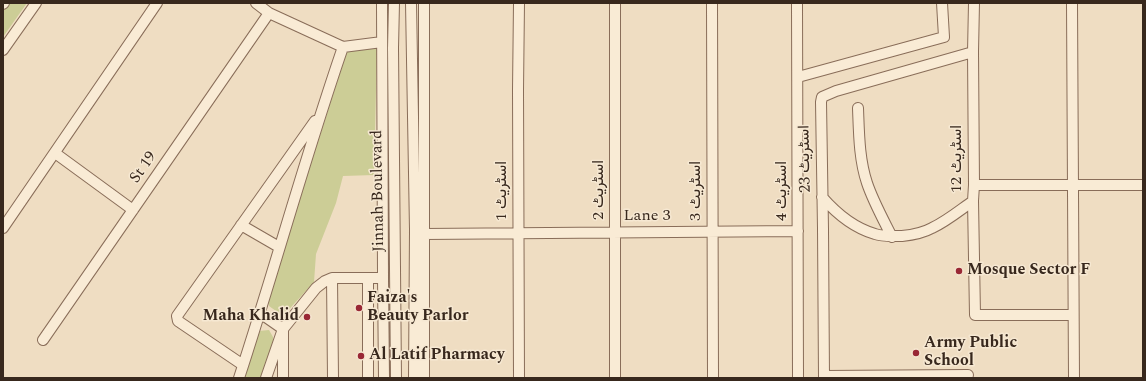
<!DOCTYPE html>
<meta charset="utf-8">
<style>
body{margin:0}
#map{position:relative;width:1146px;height:381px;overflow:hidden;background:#efddc2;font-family:Spectral,serif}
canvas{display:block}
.frame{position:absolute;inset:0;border:4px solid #38281d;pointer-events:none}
</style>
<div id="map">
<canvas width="1146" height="381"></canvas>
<div class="frame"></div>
</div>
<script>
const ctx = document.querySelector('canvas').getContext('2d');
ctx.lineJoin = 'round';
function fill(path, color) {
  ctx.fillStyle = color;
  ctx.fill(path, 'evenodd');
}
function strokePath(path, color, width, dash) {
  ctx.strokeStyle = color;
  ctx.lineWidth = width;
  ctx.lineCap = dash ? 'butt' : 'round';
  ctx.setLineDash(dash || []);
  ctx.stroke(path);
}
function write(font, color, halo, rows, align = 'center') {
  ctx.font = font + ' Spectral,Vazirmatn,serif';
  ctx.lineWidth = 3;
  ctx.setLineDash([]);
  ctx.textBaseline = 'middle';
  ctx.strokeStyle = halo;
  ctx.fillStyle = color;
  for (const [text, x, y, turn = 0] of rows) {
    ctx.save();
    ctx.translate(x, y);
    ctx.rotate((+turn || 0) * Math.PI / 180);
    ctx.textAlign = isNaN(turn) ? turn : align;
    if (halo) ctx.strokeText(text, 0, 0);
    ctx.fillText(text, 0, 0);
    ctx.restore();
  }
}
const green = new Path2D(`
 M9,3H27L3,37V11Z
 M377,48L374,175L343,176L336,203L316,254L314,282L283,316L269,306L268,298L347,51Z
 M269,330L273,337V342L261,378H242L259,331Z`);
const minor = new Path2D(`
 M256,3L269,13L343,47L382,42
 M382,3L383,278L384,378
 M394,3L393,48L396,378
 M411,3L415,230L414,378
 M519,3L518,90L519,378
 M615,3V378
 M712,3L713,378
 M797,3L798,378
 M974,3L973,52L974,185L973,201L975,315H1073
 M1072,3L1074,378
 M3,4L4,3
 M3,50L36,3
 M798,77L944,37L942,3
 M858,108C859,133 859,159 867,183C873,201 883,219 892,237
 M55,153L133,210
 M974,185H1143
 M822,197C836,213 854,228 875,234C883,237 893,236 902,236C912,235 923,233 932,228C947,221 960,210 973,201
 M241,225L279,247
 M3,228L157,3
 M424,234L798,231
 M332,278L333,378
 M368,278V378
 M260,313L283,329V378
 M43,340L269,13
 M243,365L178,321L177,316L315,121
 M824,376L968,375
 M239,378C275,268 305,157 343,47
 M266,378L283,329L316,288L325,281L332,278H383
 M424,378V3
 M824,378L823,229L821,102L822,97L836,91L973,52`);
const markers = [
 [959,271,4,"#992835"],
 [359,308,4,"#992835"],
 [307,317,4,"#992835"],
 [916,353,4,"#992835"],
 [361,356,4,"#992835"]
];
const streetNames = [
 ["اسٹریٹ 23",806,159,-91],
 ["اسٹریٹ 12",958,159,-90],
 ["St 19",144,168,-55],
 ["اسٹریٹ 2",600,190,-90],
 ["Jinnah Boulevard",379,191,-91],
 ["اسٹریٹ 1",503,191,-90],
 ["اسٹریٹ 3",697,191,-90],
 ["اسٹریٹ 4",783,191,-90],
 ["Lane 3",647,217]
];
const poiNames = [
 ["Mosque Sector F",967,271],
 ["Faiza's",367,299],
 ["Beauty Parlor",367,317],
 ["Maha Khalid",299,317,"right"],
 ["Army Public",924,344],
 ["School",924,362],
 ["Al Latif Pharmacy",369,356]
];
fill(green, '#cccd96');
strokePath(minor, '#896d59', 12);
strokePath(minor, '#f9ebd5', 10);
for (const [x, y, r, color] of markers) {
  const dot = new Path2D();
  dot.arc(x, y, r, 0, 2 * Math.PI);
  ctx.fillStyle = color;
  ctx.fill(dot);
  strokePath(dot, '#f6e8d2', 1.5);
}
write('16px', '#38281d', '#f6e8d2', streetNames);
write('bold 16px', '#38281d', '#f6e8d2', poiNames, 'left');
</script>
